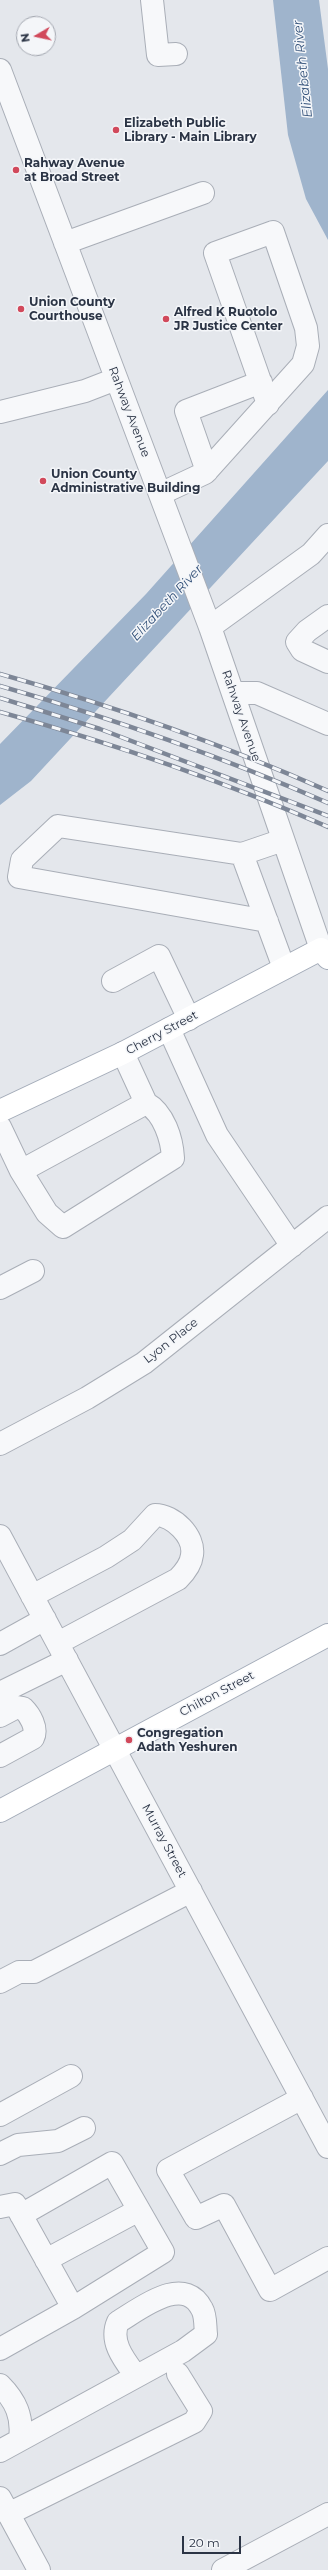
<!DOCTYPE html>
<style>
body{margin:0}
#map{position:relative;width:328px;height:2570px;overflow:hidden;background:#e4e7ec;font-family:Montserrat,sans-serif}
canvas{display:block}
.north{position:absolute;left:16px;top:16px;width:40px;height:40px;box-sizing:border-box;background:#f4f6f9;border:1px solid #a4a8b1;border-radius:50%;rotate:261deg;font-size:11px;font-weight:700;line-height:16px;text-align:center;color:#2b3445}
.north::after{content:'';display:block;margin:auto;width:14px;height:18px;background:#d1495b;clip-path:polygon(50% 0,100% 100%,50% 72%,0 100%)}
.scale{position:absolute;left:182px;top:2536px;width:59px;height:18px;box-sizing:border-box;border:2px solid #2b3445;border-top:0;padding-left:5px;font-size:12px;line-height:14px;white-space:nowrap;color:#2b3445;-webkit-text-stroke:3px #f4f6f9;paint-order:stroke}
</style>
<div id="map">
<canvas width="328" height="2570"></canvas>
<div class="north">N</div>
<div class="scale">20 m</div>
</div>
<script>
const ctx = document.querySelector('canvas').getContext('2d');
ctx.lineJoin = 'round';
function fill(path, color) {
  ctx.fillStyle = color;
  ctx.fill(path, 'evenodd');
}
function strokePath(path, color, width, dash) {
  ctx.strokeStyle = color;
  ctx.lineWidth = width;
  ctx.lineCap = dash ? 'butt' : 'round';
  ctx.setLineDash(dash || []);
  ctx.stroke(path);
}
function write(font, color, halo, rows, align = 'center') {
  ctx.font = font + ' Montserrat,sans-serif';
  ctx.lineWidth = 3;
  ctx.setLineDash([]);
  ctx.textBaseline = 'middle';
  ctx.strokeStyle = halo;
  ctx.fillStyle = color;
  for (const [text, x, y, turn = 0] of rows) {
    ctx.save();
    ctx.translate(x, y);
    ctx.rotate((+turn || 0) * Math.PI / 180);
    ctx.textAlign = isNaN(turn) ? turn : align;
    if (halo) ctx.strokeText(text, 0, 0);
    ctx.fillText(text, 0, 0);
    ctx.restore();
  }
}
const water = new Path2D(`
 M273,0H319L328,69V240L306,199L288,135Z
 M328,390V461L31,781L0,805V744L146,594Z`);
const minor = new Path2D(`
 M152,0L158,55L176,54
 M0,70L210,627L321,949
 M65,243L203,193
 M0,412L85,391L116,379
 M207,471L186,411L261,382
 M160,494L205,473L303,364L308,346L306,328L273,232L215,253L268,404
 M328,616L307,631L297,642L302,650L328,662
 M210,627L311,554L328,535
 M233,693H257L328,724
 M283,840L242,854L284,968
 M242,854L58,826L22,860L19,877L267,921
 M113,981L159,956L189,1019
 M169,1029L217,1135L292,1246
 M123,1053L146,1103
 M0,1127L21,1171L47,1213L63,1227L173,1158C172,1139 164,1113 146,1103L21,1171
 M0,1288L33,1271
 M0,1444L87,1398L144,1363L328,1217
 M0,1536L328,2147
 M32,1596L106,1557L132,1540L155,1515C173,1515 195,1536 192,1555C191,1565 184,1573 178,1579L58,1643
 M0,1644L45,1619
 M0,1693L67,1660
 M0,1716L17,1707L23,1708C30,1715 38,1728 33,1738L0,1756
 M0,1982L19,1972H34L191,1891
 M302,2098L168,2170L196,2218L224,2205L270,2290L328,2258
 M0,2115L71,2076
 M0,2154L18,2145L58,2141L84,2128
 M0,2207L15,2204L73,2308
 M46,2260L139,2210
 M0,2349L73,2308L163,2252L112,2163L21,2215
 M0,2385C16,2401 23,2417 20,2439
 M0,2451L183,2351L206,2334C205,2326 206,2316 202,2309C184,2273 140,2309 118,2322C109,2342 125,2361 136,2376
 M0,2498L39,2570
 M8,2514L194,2422L201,2411L178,2374
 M223,2570L328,2514`);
const major = new Path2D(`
 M0,1111L123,1053L321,949L328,958
 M0,1811L328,1635`);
const rail = new Path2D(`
 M0,674C110,705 224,745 328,791
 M0,686C111,718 222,757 328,803
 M0,698L100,729L328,816
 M0,712C111,743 223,781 328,827`);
const markers = [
 [116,130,4,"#d1495b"],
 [16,170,4,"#d1495b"],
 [21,309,4,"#d1495b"],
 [166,319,4,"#d1495b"],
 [43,481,4,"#d1495b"],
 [129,1740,4,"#d1495b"]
];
const poiNames = [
 ["Elizabeth Public",124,123],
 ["Library - Main Library",124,137],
 ["Rahway Avenue",24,163],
 ["at Broad Street",24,177],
 ["Union County",29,302],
 ["Courthouse",29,316],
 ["Alfred K Ruotolo",174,312],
 ["JR Justice Center",174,326],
 ["Union County",51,474],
 ["Administrative Building",51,488],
 ["Congregation",137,1733],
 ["Adath Yeshuren",137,1747]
];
const streetNames = [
 ["Rahway Avenue",129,412,69],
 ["Rahway Avenue",241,716,71],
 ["Cherry Street",162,1033,-28],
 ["Lyon Place",171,1341,-38],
 ["Chilton Street",217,1694,-28],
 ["Murray Street",164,1841,62]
];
const waterNames = [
 ["Elizabeth River",303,69,-96],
 ["Elizabeth River",167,603,-47]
];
fill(water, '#9fb4cc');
strokePath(minor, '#a9aeb7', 24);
strokePath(major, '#a3abb8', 24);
strokePath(minor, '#f7f8fa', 22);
strokePath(major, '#fff', 22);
strokePath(rail, '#7d8696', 4.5);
strokePath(rail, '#f4f6f9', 3, [9]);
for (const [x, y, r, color] of markers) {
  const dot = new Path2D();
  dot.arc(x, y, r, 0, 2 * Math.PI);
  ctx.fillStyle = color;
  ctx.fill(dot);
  strokePath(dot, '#f4f6f9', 1.5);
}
write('bold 12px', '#2b3445', '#f4f6f9', poiNames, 'left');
write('12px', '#2b3445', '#f4f6f9', streetNames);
write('italic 13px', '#34527a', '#f4f6f9', waterNames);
</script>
